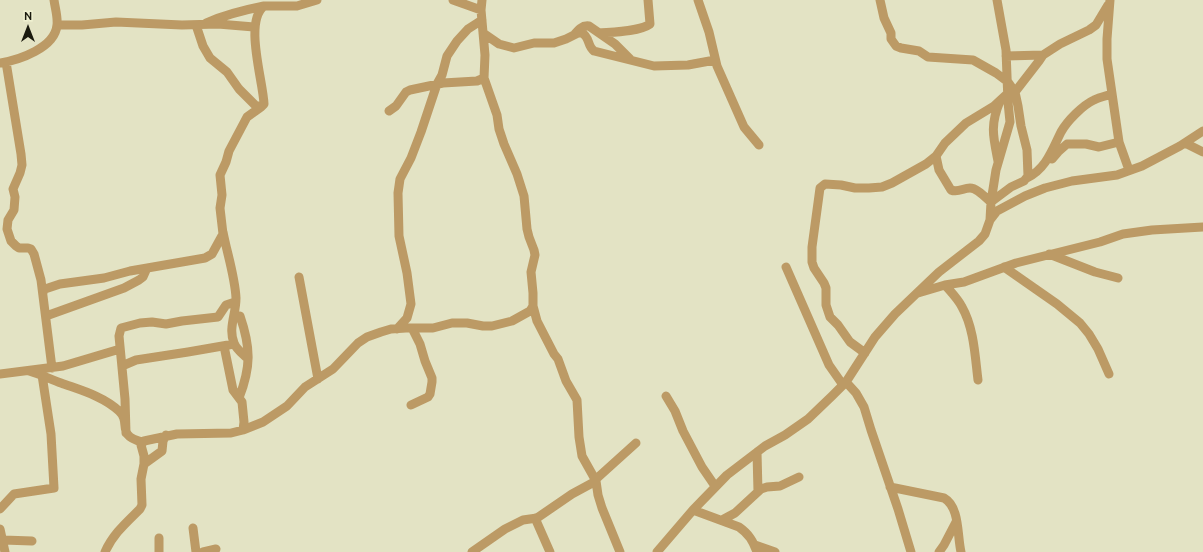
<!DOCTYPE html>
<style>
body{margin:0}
#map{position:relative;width:1203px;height:552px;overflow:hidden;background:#e3e3c4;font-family:Ubuntu,sans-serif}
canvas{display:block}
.north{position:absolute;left:8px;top:8px;width:40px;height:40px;-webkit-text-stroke:3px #f0f1d1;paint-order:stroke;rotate:0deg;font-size:11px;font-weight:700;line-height:16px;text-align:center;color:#1a1a0e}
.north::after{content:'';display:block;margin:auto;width:14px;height:18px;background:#1a1a0e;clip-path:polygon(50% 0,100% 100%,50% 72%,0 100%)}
</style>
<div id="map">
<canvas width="1203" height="552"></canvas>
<div class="north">N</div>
</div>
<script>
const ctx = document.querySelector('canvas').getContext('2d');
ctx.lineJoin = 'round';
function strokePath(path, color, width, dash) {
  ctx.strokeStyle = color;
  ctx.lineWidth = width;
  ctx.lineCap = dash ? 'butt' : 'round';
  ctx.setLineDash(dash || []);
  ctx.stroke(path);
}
const minor = new Path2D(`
 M453,0L481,10
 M698,0L709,32L717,66L744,127L759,145
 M880,0L884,18L891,33V39L896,46L901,48L919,51L928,57L973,60L996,73L1008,82L1015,92L1018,106L1021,126L1027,150L1028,176L1024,181L1011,187L991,202L990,220
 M1110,0L1107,39V59L1119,142L1129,170
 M206,23C224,15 244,10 264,6
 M57,25H82L116,22L182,25L218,24L254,27
 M196,25L203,46L210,58L227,72L239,89L255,105L261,107
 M483,33L499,44L514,48L534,43H554L566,39L578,33H582C590,37 587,46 594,51L654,66L688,65L715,60
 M599,33C612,32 639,32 650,24L648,0
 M574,35C578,30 582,25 589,26L615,44L630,59
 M1006,56L1043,55L1060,44L1089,30L1096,25L1108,5
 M6,62L21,154L22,165L20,173L13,189L15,197L14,210L8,220L7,229L11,241L16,246L19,248H28L31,249L34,254L41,280L52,368
 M0,63C19,60 55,48 57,25C58,17 55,8 54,0
 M1015,92L1039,61L1043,55
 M389,111L396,106L406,92L410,90L443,83L477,81L484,78
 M1185,143L1203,152
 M936,156L939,170L951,190C958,193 963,188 970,188C977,188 986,198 991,202
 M1052,159L1058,152L1067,144H1086L1099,147L1119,142
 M998,161C993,136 990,125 1000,101
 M1027,178C1046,169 1052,150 1061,132C1067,121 1083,105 1094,100C1100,97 1106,96 1112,94
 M991,202L996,170L1010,122L1008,102L1006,50L997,0
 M223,232C227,253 235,277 236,298C236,315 228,328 234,343C236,349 244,355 248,359
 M1049,254L1095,272L1118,278
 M786,267L829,365L843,385
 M1004,267L1057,304L1080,323L1089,334L1098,349L1109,374
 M299,277L318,379
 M945,285C951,292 958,299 962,307C974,328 975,356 978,380
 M43,292L45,289L60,284L104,278L130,271L205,258L212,254L223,234L220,208L222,195L220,175L226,162L229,151L247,117L261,107L264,104C263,80 244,22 264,6H297L317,0
 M918,293L945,285L964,282L1016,263L1100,242L1123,234L1152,230L1203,227
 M533,306L537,321L554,354L558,359L566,381L577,400L579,437L582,456L596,481L598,495L602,508L620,552
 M46,316L124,288L139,280L143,277L147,268
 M397,329L407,318L411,304L407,273L399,236L398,193L400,179L411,158L421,132L437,84L442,75L447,56L457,41L468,29L482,20
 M224,346L233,390L242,402L244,422L243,430
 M865,353L850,342L838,325L830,317L826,305V288L824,283L814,268L812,262V247L820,188L825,184L841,185L855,188H869L882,187L892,183L926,164L936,156L945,143L966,123L994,106L1007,94
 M122,366L136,360L188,352L234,344
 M29,371C40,374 50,379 61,383C80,390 103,396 119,411C132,423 115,435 142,442
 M0,374L63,366L120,349
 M846,382L856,393L864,407L871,430L898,509L911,552
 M666,396L675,411L683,431L702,467L715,486
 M239,398C251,367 251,348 240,316
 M411,405L428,397L430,394L432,382V378L425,361L420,344L412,328
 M126,433L125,399L119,336L121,328L140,323L152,322L166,324L182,321L218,317L226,305L235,302
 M757,452L758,492
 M144,464L162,451L163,441L166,435
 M595,480L636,443
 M890,487L944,498C960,507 957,535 961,552
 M0,509L14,494L54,488L51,434L42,375
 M693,510L739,527C749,534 753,541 757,552
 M535,518L550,552
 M722,520L735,513L761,489L767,487L780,486L799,477
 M193,528L196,552
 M0,529L5,552
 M3,540L32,541
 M755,545L775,552
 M105,552C113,534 126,523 140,509L142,505L141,479L144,464V456L141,445L144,441L177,434L231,433L243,430L263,422L287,406L305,387L333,369L358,343L367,337L381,332L391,329L406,328H433L452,323H467L483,326H492L512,321L530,311L533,306V293L531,272L535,255L534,250L529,237L527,229L524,196L517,174L504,144L499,129L497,115L484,78L485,55L481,10L482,0
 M159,552V538
 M203,552L216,549
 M472,552L505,529L523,520L537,518L572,494L596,481
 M657,552L693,510L727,475L765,446L785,435L808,419L832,396L846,382L875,337L895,314L939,272L979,241L985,234L990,220L997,211L1025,196L1045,188L1072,181L1117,175L1142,166L1180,146L1203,131
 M939,552L944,545L956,522`);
strokePath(minor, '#bc9a65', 9);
</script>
